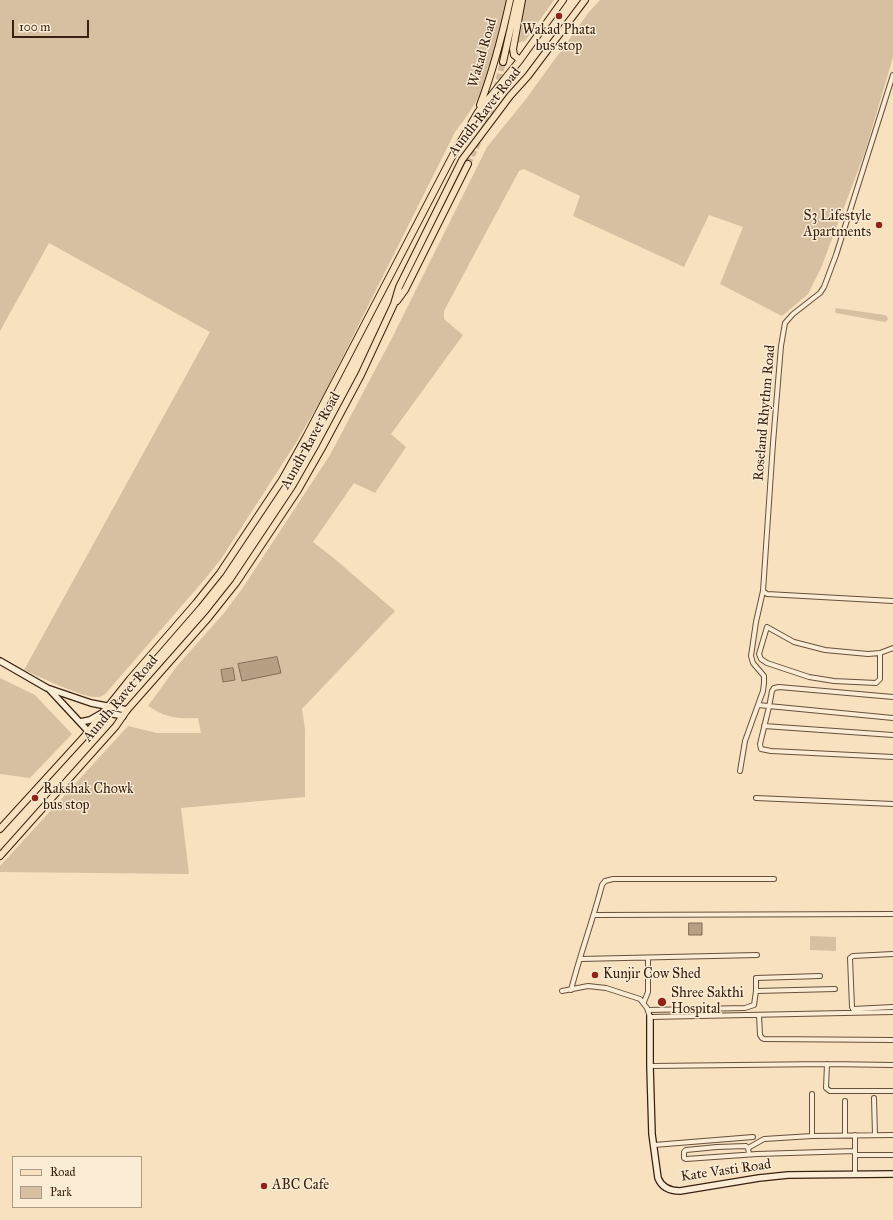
<!DOCTYPE html>
<style>
body{margin:0}
#map{position:relative;width:893px;height:1220px;overflow:hidden;background:#f7e1bf;font-family:"IM FELL Great Primer",serif}
canvas{display:block}
.legend{position:absolute;left:12px;top:1156px;width:130px;height:52px;box-sizing:border-box;background:#faecd5;border:1px solid #ad9a86;margin:0;padding:5px 7px;list-style:none;font-size:12px;color:#39200f}
.legend li{display:flex;align-items:center;gap:8px;height:20px}
.legend b{width:20px;border:1px solid #ad9a86}
.scale{position:absolute;left:12px;top:20px;width:77px;height:18px;box-sizing:border-box;border:2px solid #39200f;border-top:0;padding-left:5px;font-size:12px;line-height:14px;white-space:nowrap;color:#39200f;-webkit-text-stroke:3px #faecd5;paint-order:stroke}
</style>
<div id="map">
<canvas width="893" height="1220"></canvas>
<ul class="legend">
<li><b style="height:5px;background:#f7e1bf"></b>Road</li>
<li><b style="height:11px;background:#d7c0a1"></b>Park</li>
</ul>
<div class="scale">100 m</div>
</div>
<script>
const ctx = document.querySelector('canvas').getContext('2d');
ctx.lineJoin = 'round';
function fill(path, color) {
  ctx.fillStyle = color;
  ctx.fill(path, 'evenodd');
}
function strokePath(path, color, width, dash) {
  ctx.strokeStyle = color;
  ctx.lineWidth = width;
  ctx.lineCap = dash ? 'butt' : 'round';
  ctx.setLineDash(dash || []);
  ctx.stroke(path);
}
function write(font, color, halo, rows, align = 'center') {
  ctx.font = font + ' "IM FELL Great Primer",serif';
  ctx.lineWidth = 3;
  ctx.setLineDash([]);
  ctx.textBaseline = 'middle';
  ctx.strokeStyle = halo;
  ctx.fillStyle = color;
  for (const [text, x, y, turn = 0] of rows) {
    ctx.save();
    ctx.translate(x, y);
    ctx.rotate((+turn || 0) * Math.PI / 180);
    ctx.textAlign = isNaN(turn) ? turn : align;
    if (halo) ctx.strokeText(text, 0, 0);
    ctx.fillText(text, 0, 0);
    ctx.restore();
  }
}
const green = new Path2D(`
 M0,0H507C500,28 495,61 483,87C476,104 466,118 455,132L323,396L294,446L221,559L205,579L106,693C104,695 101,697 98,697C85,699 38,676 24,670L210,332L49,243L0,331Z
 M525,0H554L525,41L518,43L516,39Z
 M600,0H893V57L865,152L821,268L808,294L782,316L720,284L743,227L709,215L684,267L573,216L580,196L524,169L519,171L444,311V319L463,335L391,434L406,447L375,493L354,483L313,542L336,560L395,611L302,709L305,729V797L181,808L189,874L0,872V866L128,726L157,733H201L198,718C177,719 166,718 148,706L177,666L224,613L242,589L330,455L391,340L487,147L526,99L589,12Z
 M836,308L885,315L887,316L888,320L885,322L836,313L835,312Z
 M0,678L35,695L72,734L30,778L0,774Z
 M810,936L836,937V951L810,950Z`);
const water = new Path2D(`
 M277,657L281,673L242,681L238,664Z
 M233,668L235,680L223,682L221,670Z
 M689,923H702V935H689Z`);
const primaryTunnel = new Path2D(`
 M468,164L478,143L489,117L503,62`);
const street = new Path2D(`
 M763,591L767,594L893,601
 M880,653V679L876,683L834,681L809,677L767,663L761,659L759,654L767,627L794,642L825,650L868,654L880,653L893,648
 M893,697L779,687L774,688L772,691L769,707L760,744L761,749L771,751L893,757
 M758,705L893,718
 M764,726L893,735
 M740,771L745,741L763,691L764,683V676L753,663L751,656L756,622L763,591L773,443L781,346L785,323L793,314L820,293L824,287L836,255L893,75
 M756,798L893,804
 M595,915L893,914
 M893,954L853,956L850,958L852,1007L853,1009L893,1007
 M580,959L757,955
 M571,990C580,954 593,920 602,885L605,881L613,879H774
 M562,991L588,986L606,988L640,999L647,1008L650,1017L893,1012
 M756,991V978L820,976
 M644,1002L648,992V958
 M648,1010L745,1008L754,1005L756,991L835,989
 M759,1015L760,1035L762,1038L764,1039L893,1040
 M827,1064L826,1088L830,1091H893
 M650,1066L827,1064L893,1065
 M874,1098L875,1135
 M845,1101V1135
 M855,1135V1174
 M812,1136V1094
 M654,1145L753,1137
 M748,1148L764,1139L812,1136L893,1135
 M749,1154L748,1148L746,1146L717,1147L686,1150L684,1152V1158L686,1159L757,1154L855,1151
 M855,1155H893`);
const secondary = new Path2D(`
 M0,661L47,688L91,703L127,710
 M49,689L88,731
 M80,722L90,720L104,712L123,716
 M650,1017V1066L652,1134L658,1178C662,1188 670,1191 680,1191L759,1178L788,1175L893,1174`);
const primary = new Path2D(`
 M520,60L514,55L513,49L522,0
 M503,62L517,0
 M480,105C493,71 502,36 510,0
 M397,301L405,290L468,164
 M0,829L83,738L130,679L196,603L220,573L282,480L306,437L453,155L478,112L520,60L563,0
 M0,856L116,726L127,710L209,617L236,583L298,490L322,448L361,375L394,304L399,287L462,160L510,96L528,76L585,0`);
const markers = [
 [559,16,4,"#8f2418"],
 [879,225,4,"#8f2418"],
 [35,798,4,"#8f2418"],
 [595,975,4,"#8f2418"],
 [662,1002,5,"#8f2418"],
 [264,1186,4,"#8f2418"]
];
const poiNames = [
 ["Wakad Phata",559,31,"center"],
 ["bus stop",559,47,"center"],
 ["S3 Lifestyle",871,217,"right"],
 ["Apartments",871,233,"right"],
 ["Rakshak Chowk",43,790],
 ["bus stop",43,806],
 ["Kunjir Cow Shed",603,975],
 ["Shree Sakthi",671,994],
 ["Hospital",671,1010],
 ["ABC Cafe",272,1186]
];
const streetNames = [
 ["Wakad Road",483,53,-74],
 ["Aundh Ravet Road",485,112,-52],
 ["Roseland Rhythm Road",765,413,-85],
 ["Aundh Ravet Road",311,441,-61],
 ["Aundh Ravet Road",121,699,-50],
 ["Kate Vasti Road",726,1171,-8]
];
fill(green, '#d7c0a1');
fill(water, '#b69f83');
strokePath(water, '#846c55', 1);
strokePath(primaryTunnel, '#d1ba9c', 6, [6, 3]);
strokePath(street, '#68503b', 6);
strokePath(secondary, '#39200f', 8);
strokePath(primary, '#39200f', 8);
strokePath(street, '#faecd5', 4);
strokePath(secondary, '#faecd5', 5.5);
strokePath(primary, '#f7e1bf', 6);
for (const [x, y, r, color] of markers) {
  const dot = new Path2D();
  dot.arc(x, y, r, 0, 2 * Math.PI);
  ctx.fillStyle = color;
  ctx.fill(dot);
  strokePath(dot, '#faecd5', 1.5);
}
write('14px', '#39200f', '#faecd5', poiNames, 'left');
write('14px', '#39200f', '#faecd5', streetNames);
</script>
